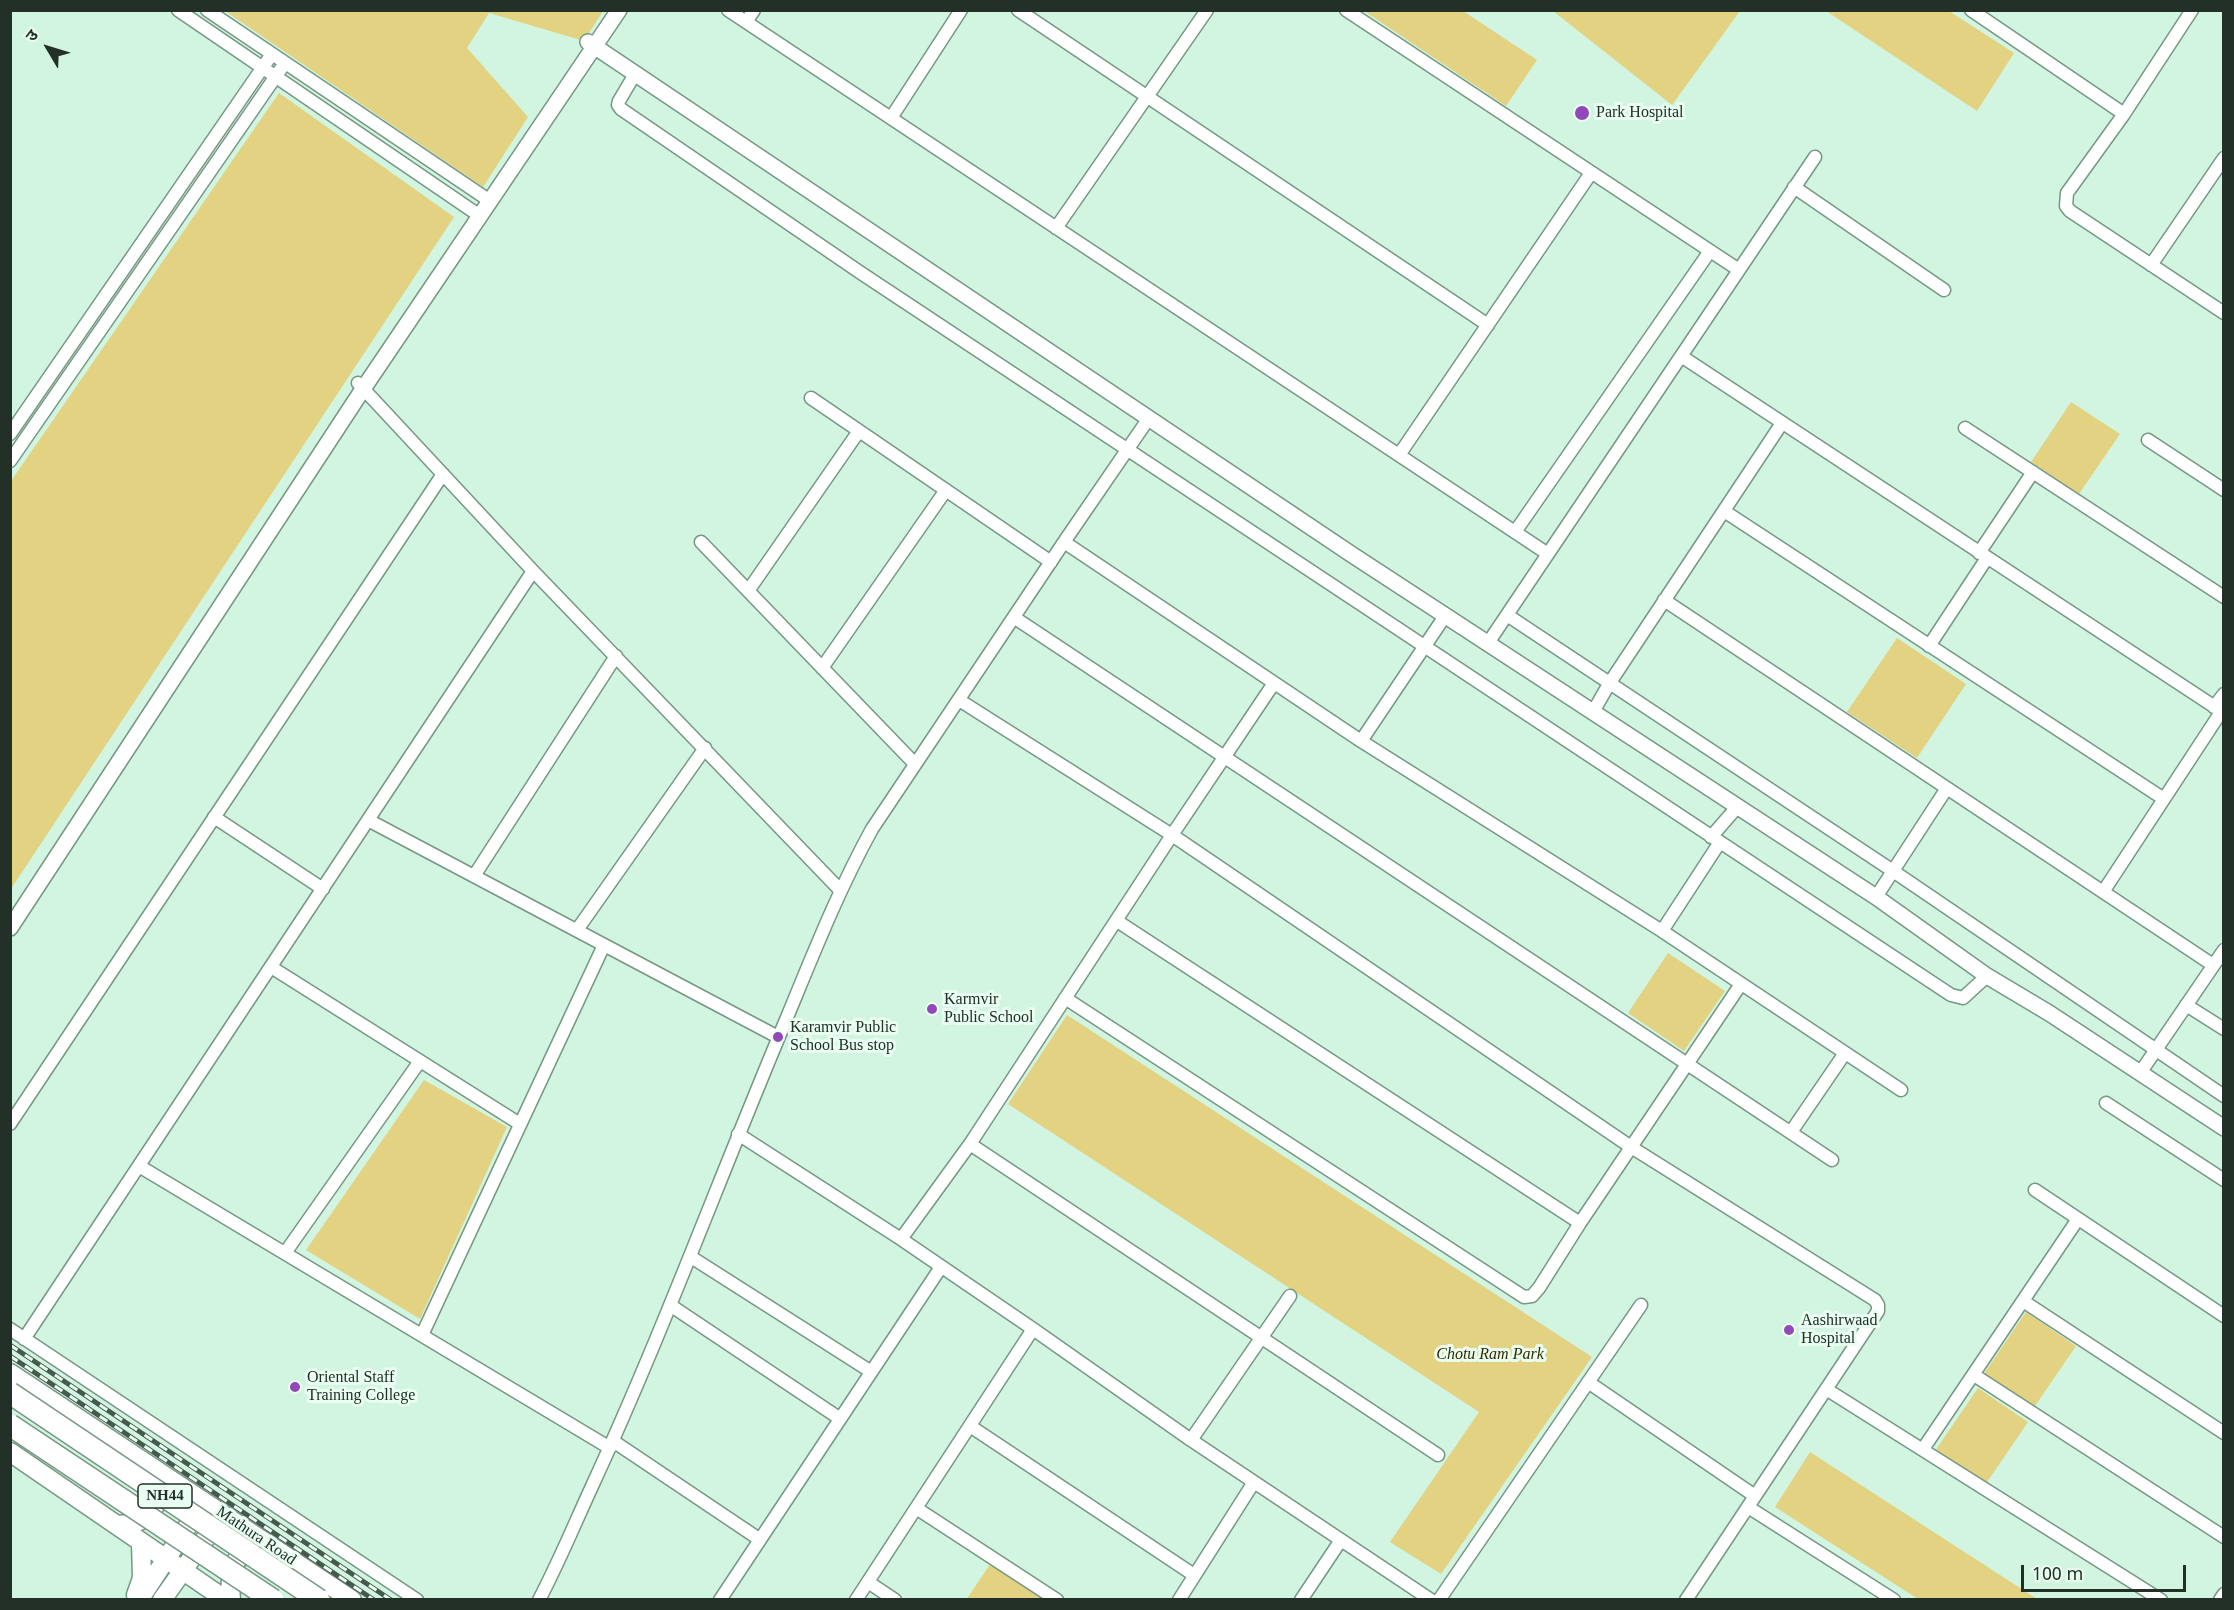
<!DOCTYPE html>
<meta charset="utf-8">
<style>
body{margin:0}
#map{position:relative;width:2234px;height:1610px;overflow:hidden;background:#d1f5e0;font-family:Georgia,"Noto Sans Devanagari",serif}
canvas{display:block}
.frame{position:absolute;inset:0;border:12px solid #223028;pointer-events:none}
.north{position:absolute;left:18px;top:18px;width:60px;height:60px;-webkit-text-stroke:4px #e9fef1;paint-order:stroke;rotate:308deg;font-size:16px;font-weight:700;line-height:24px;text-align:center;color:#223028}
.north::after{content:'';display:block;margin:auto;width:21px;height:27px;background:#223028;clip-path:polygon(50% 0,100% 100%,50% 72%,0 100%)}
.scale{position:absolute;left:2021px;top:1565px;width:165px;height:27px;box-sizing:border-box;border:3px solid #223028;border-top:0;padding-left:8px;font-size:18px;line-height:21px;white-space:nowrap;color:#223028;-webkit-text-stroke:4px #e9fef1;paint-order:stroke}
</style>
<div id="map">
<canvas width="2234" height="1610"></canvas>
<div class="frame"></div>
<div class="north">उ</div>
<div class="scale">100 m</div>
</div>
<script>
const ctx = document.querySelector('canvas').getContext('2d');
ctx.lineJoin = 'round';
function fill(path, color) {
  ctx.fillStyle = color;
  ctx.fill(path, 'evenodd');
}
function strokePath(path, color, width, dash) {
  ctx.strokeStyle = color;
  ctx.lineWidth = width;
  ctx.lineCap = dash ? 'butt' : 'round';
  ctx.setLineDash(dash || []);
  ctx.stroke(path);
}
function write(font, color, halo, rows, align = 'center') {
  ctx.font = font + ' Georgia,serif';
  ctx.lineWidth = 6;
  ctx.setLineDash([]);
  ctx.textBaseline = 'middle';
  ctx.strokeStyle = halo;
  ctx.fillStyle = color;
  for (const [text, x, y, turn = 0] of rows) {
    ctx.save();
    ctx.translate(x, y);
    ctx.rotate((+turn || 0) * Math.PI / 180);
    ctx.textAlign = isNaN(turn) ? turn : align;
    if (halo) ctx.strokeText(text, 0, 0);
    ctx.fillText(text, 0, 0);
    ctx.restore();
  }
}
const green = new Path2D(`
 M225,11H603L584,41L489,13L467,48L528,117L483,187Z
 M1364,11H1463L1537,60L1506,106Z
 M1553,11H1740L1672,105Z
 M1826,11H1949L2014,53L1977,111Z
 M279,93L454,217L11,889V481Z
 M2071,402L2120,434L2079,494L2031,462Z
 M1897,638L1966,684L1917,758L1847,712Z
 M1668,953L1725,991L1684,1051L1628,1013Z
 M1067,1015L1592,1357L1441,1574L1390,1542L1479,1412L1008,1104Z
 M424,1080L507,1127L420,1319L306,1250Z
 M2026,1312L2076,1346L2033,1409L1983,1375Z
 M1978,1388L2028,1422L1985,1485L1935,1451Z
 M1810,1452L2037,1599H1918L1775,1507Z
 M991,1563L1045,1599L966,1600Z`);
const minor = new Path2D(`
 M178,10L480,216
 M207,10L490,201
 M728,10L1548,554
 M1018,10L1488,325
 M1346,10L1739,270L1488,643
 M1971,10L2124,114
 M2192,10L2124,114L2067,193L2066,206L2070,211L2224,313
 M746,22L754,10
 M635,74L619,101L618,105L621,109L861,273L1951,995L1963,998L1987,976
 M891,118L961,10
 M1794,187L1944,290
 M1056,228L1207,10
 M2151,265L2224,158
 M1739,270L1815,157
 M1681,356L2224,713
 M358,383L533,571L840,890
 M811,398L1051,562
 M1965,428L2224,597
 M10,434L272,54
 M2148,440L2224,490
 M1399,455L1591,173
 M10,461L285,63
 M1724,511L2164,799
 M1515,532L1710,251
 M701,542L915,764
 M1064,542L1361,741L1662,931L1901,1090
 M1979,553L2033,472
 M748,591L859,431
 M1664,600L2213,965
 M1507,615L1893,871L2224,1096
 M1015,618L1832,1160
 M1929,646L1987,558
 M822,668L946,490
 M959,700L1172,835L1631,1147L1875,1300L1878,1305V1311L1686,1600
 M2214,707L2224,694
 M1593,712L1609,684L1782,423
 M1361,741L1445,616
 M214,817L323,889
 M368,820L778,1037
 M1711,837L1738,806
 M474,876L616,656
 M2103,892L2221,712
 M1876,897L1947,788
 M1117,921L1580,1223
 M577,930L705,748
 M1662,931L1720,842
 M271,967L520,1124
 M1065,998L1524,1297L1532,1296L1539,1288L1580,1223L1741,984
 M2186,1005L2224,1029
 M2140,1073L2224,950
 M2106,1103L2224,1180
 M10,1124L443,474
 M1791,1132L1845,1053
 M738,1134L901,1239L1033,1329L1191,1440L1431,1600
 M970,1144L1438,1455
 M139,1166L610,1448
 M2035,1190L2224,1316
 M901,1239L970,1144L1172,835L1274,683
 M285,1253L420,1061
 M691,1257L870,1371
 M2023,1301L2224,1433
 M670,1305L839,1418
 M10,1329L417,1600
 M422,1335L604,945
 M24,1339L533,571
 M1974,1375L2224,1537
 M1588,1382L1755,1496
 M1826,1389L2161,1600
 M970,1426L1194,1575
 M1191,1440L1290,1296
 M613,1441L759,1539
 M1923,1449L2078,1219
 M1748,1507L1894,1600
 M916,1508L1057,1600
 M868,1582L895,1600
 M539,1600C559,1562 575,1523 593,1484C664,1330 722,1171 788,1015C814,952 839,889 872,829L1064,542L1149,418
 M720,1600L941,1267
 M856,1600L1033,1329
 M1179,1600L1254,1482
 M1301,1600L1341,1540
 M1439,1600L1641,1305
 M2220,1600L2224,1594`);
const tertiary = new Path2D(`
 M588,42L1351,554L1876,897L1987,976L2049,1013L2224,1128
 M10,928L363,389L619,10`);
const secondary = new Path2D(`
 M10,1373L352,1600
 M10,1452L226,1600
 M116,1525C122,1524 130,1525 135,1523C152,1517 163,1498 158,1481
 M136,1595L142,1578L141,1542
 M139,1600L201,1506
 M162,1600L220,1518
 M231,1600C229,1579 232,1549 258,1546`);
const rail = new Path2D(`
 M10,1345L391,1600
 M10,1356L374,1600`);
const trunkBridge = new Path2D(`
 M10,1393L319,1600
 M10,1425L273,1600`);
const markers = [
 [1582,113,8,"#9248ba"],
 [932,1009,6,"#9248ba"],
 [778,1037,6,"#9248ba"],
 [1789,1330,6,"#9248ba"],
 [295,1387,6,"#9248ba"]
];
const shields = [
 [165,1496,54]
];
const shieldNames = [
 ["NH44",165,1496]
];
const poiNames = [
 ["Park Hospital",1596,113],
 ["Karmvir",944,1000],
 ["Public School",944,1018],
 ["Karamvir Public",790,1028],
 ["School Bus stop",790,1046],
 ["Aashirwaad",1801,1321],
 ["Hospital",1801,1339],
 ["Oriental Staff",307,1378],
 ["Training College",307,1396]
];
const parkNames = [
 ["Chotu Ram Park",1490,1355]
];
const streetNames = [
 ["Mathura Road",256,1536,34]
];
fill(green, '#e2d281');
strokePath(minor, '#769784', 15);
strokePath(tertiary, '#769784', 18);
strokePath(secondary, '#769784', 21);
strokePath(minor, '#fff', 12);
strokePath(tertiary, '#fff', 15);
strokePath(secondary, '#fff', 18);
strokePath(rail, '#46594e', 5);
strokePath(rail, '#e9fef1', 3, [9]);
strokePath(trunkBridge, '#769784', 24, []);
strokePath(trunkBridge, '#fff', 21);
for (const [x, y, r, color] of markers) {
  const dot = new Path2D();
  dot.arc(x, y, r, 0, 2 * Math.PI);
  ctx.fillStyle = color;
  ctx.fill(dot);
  strokePath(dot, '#e9fef1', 2);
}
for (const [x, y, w] of shields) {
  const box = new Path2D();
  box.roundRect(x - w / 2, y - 12, w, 24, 4.5);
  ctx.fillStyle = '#e9fef1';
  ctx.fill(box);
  strokePath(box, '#223028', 1.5);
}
write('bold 15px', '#223028', null, shieldNames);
write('16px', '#223028', '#e9fef1', poiNames, 'left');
write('italic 16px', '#342c00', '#e9fef1', parkNames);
write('16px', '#223028', '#e9fef1', streetNames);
</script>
